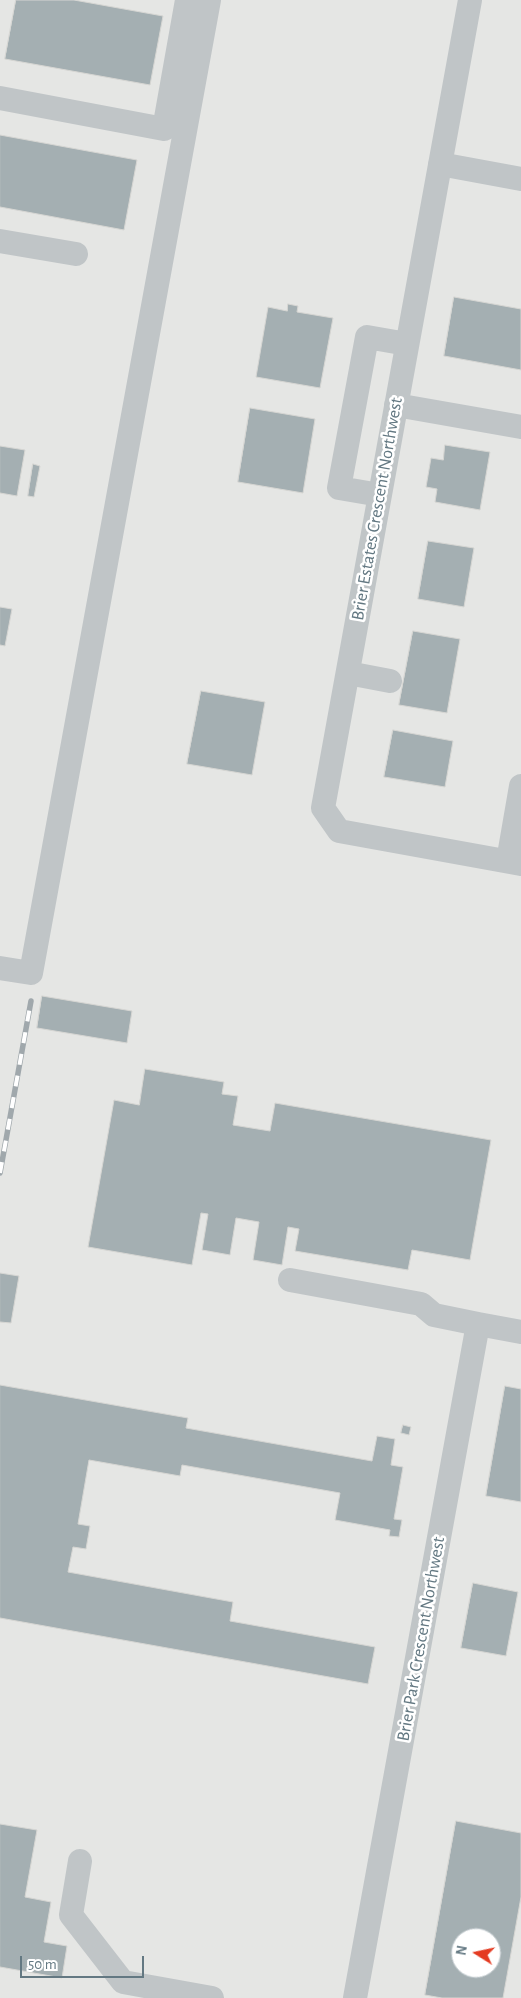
<!DOCTYPE html>
<style>
body{margin:0}
#map{position:relative;width:521px;height:1998px;overflow:hidden;background:#f5f4f1;font-family:"Alegreya Sans",sans-serif}
canvas{display:block}
.north{position:absolute;left:451px;top:1928px;width:50px;height:50px;box-sizing:border-box;background:#fff;border:1px solid #c1c9cd;border-radius:50%;rotate:280deg;font-size:14px;font-weight:700;line-height:20px;text-align:center;color:#637882}
.north::after{content:'';display:block;margin:auto;width:18px;height:22px;background:#e43b22;clip-path:polygon(50% 0,100% 100%,50% 72%,0 100%)}
.scale{position:absolute;left:20px;top:1956px;width:124px;height:22px;box-sizing:border-box;border:2px solid #637882;border-top:0;padding-left:6px;font-size:15px;line-height:18px;white-space:nowrap;color:#637882;-webkit-text-stroke:4px #fff;paint-order:stroke}
</style>
<div id="map">
<canvas width="521" height="1998"></canvas>
<div class="north">N</div>
<div class="scale">50 m</div>
</div>
<script>
const ctx = document.querySelector('canvas').getContext('2d');
ctx.lineJoin = 'round';
function fill(path, color) {
  ctx.fillStyle = color;
  ctx.fill(path, 'evenodd');
}
function strokePath(path, color, width, dash) {
  ctx.strokeStyle = color;
  ctx.lineWidth = width;
  ctx.lineCap = dash ? 'butt' : 'round';
  ctx.setLineDash(dash || []);
  ctx.stroke(path);
}
function write(font, color, halo, rows, align = 'center') {
  ctx.font = font + ' "Alegreya Sans",sans-serif';
  ctx.lineWidth = 5;
  ctx.setLineDash([]);
  ctx.textBaseline = 'middle';
  ctx.strokeStyle = halo;
  ctx.fillStyle = color;
  for (const [text, x, y, turn = 0] of rows) {
    ctx.save();
    ctx.translate(x, y);
    ctx.rotate((+turn || 0) * Math.PI / 180);
    ctx.textAlign = isNaN(turn) ? turn : align;
    if (halo) ctx.strokeText(text, 0, 0);
    ctx.fillText(text, 0, 0);
    ctx.restore();
  }
}
const built = new Path2D(`
 M0,0H521V1998H0ZM461,1938H491V1968H461Z`);
const building = new Path2D(`
 M16,0H74L163,16L150,85L5,59Z
 M0,135L137,160L124,230L0,207Z
 M454,297L521,309V370L444,356Z
 M288,304L298,306L297,312L333,318L320,388L256,377L268,307L287,311Z
 M250,408L315,419L303,493L238,482Z
 M445,445L490,452L480,510L435,502L437,489L426,487L431,458L443,460Z
 M0,446L25,450L17,496L0,493Z
 M33,464L40,466L34,497L28,496Z
 M428,541L474,548L464,607L418,599Z
 M0,607L12,609L5,646L0,645Z
 M413,631L460,639L447,713L399,705Z
 M201,691L265,702L252,775L187,764Z
 M393,730L453,741L445,787L384,777Z
 M42,996L132,1011L127,1043L37,1028Z
 M145,1069L224,1082L222,1094L238,1096L233,1125L270,1131L275,1103L491,1140L470,1260L412,1250L408,1270L295,1251L299,1229L288,1227L282,1265L253,1260L259,1222L236,1218L230,1255L202,1250L208,1214L201,1213L192,1265L88,1247L114,1100L139,1105Z
 M0,1273L19,1276L11,1323L0,1322Z
 M0,1385L188,1418L186,1428L372,1461L377,1436L395,1439L391,1465L403,1467L394,1519L402,1520L399,1537L389,1536L390,1530L335,1520L340,1493L182,1465L180,1476L89,1460L78,1524L90,1526L86,1549L73,1547L68,1572L233,1602L230,1621L375,1647L368,1684L0,1618Z
 M505,1386L521,1389V1502L486,1496Z
 M403,1425L411,1427L409,1435L401,1433Z
 M473,1583L518,1592L506,1656L461,1648Z
 M456,1821L521,1833V1897L503,1998H442L425,1995ZM461,1938H491V1968H461Z
 M0,1824L37,1830L25,1897L51,1902L44,1942L67,1946L62,1978L0,1967Z`);
const minor = new Path2D(`
 M470,0L323,808L339,831L521,864
 M0,98L164,129L187,0
 M440,164L521,179
 M0,241L76,254
 M396,405L521,427
 M380,495L339,488L367,337L407,344
 M348,673L390,681
 M508,861L521,786
 M0,968L31,973L209,0
 M290,1280L421,1304L434,1315L478,1324
 M80,1861L71,1915L123,1982L212,1998
 M355,1998L478,1324L521,1332`);
const rail = new Path2D(`
 M0,1173L31,1001`);
const streetNames = [
 ["Brier Estates Crescent Northwest",377,509,-80],
 ["Brier Park Crescent Northwest",421,1639,-80]
];
fill(built, '#e5e6e4');
fill(building, '#a4afb2');
strokePath(building, '#d6d6d3', 1);
strokePath(minor, '#c0c5c7', 24);
strokePath(rail, '#a0a8ac', 5.5);
strokePath(rail, '#fff', 4, [11]);
write('18px', '#637882', '#fff', streetNames);
</script>
